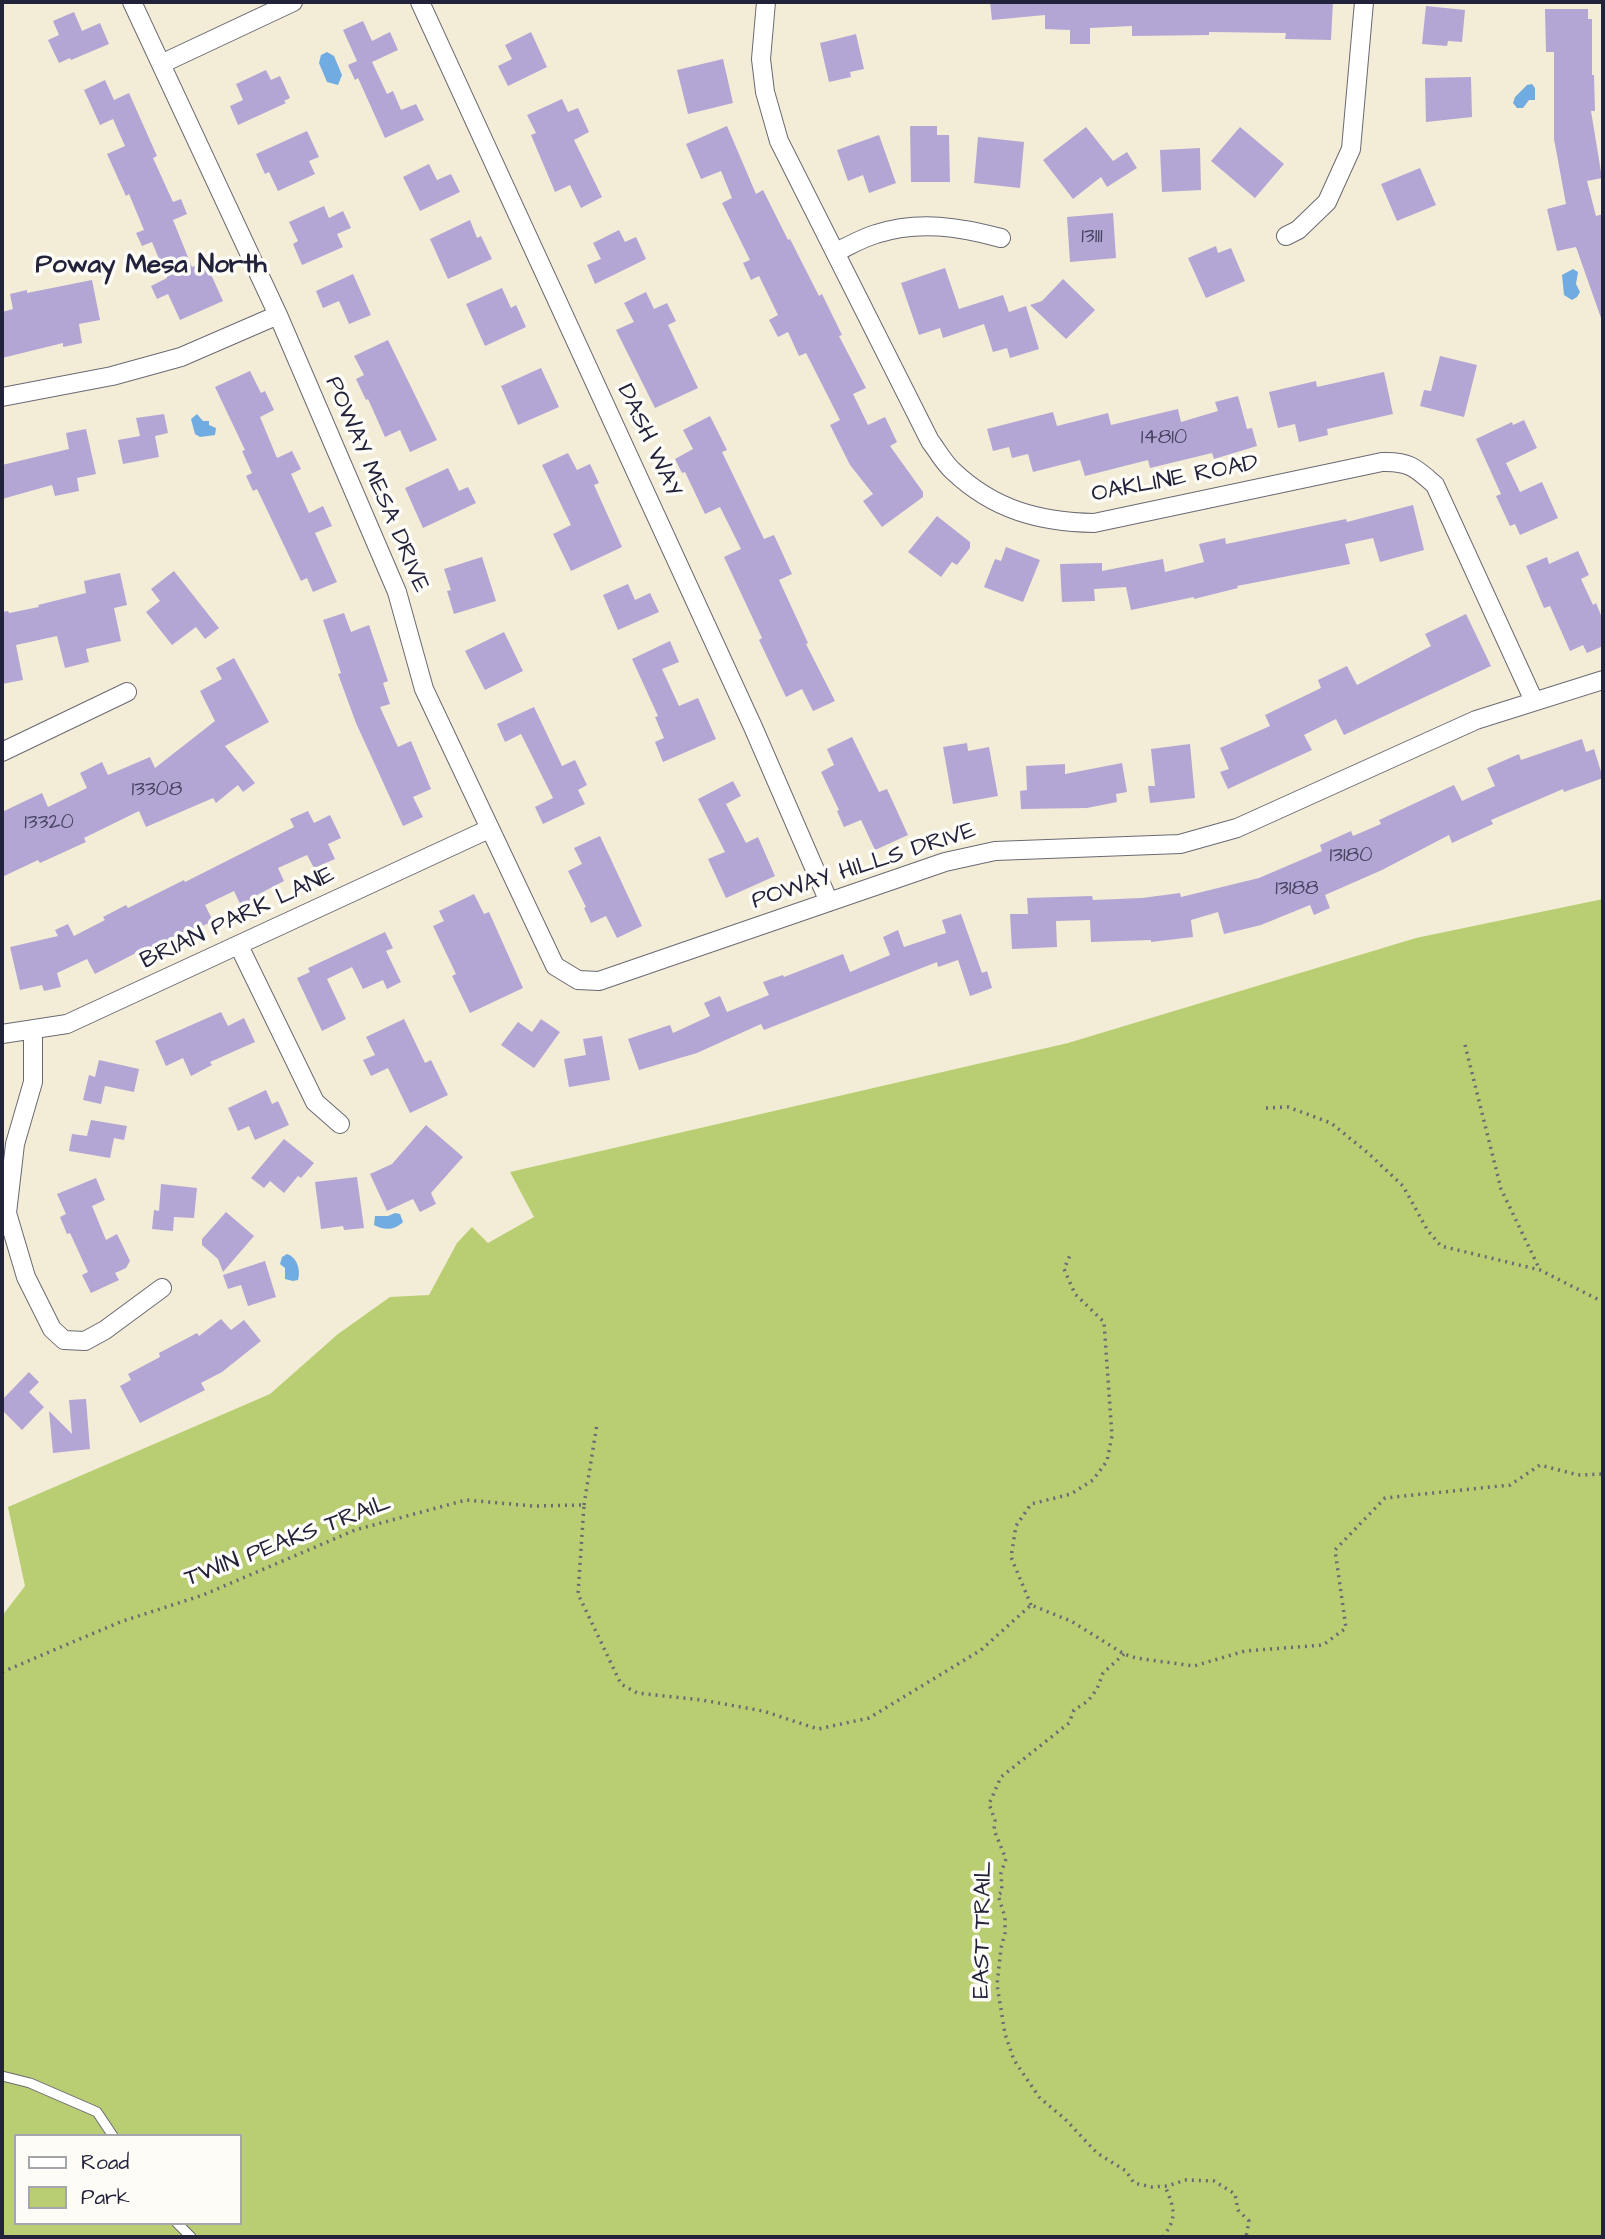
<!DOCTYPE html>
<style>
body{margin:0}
#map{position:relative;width:1605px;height:2239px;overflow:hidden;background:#f3edd8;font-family:"Architects Daughter",sans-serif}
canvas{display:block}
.frame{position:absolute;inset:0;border:4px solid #22223b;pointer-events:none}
.legend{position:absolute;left:14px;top:2134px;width:228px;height:91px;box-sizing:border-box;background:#fdfcf7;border:2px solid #a5a5ac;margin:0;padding:9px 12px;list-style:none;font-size:21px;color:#22223b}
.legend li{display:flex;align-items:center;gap:14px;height:35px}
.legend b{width:35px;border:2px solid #a5a5ac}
</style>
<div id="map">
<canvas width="1605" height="2239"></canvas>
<div class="frame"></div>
<ul class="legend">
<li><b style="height:9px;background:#fff"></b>Road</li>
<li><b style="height:19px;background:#b9ce72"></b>Park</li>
</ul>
</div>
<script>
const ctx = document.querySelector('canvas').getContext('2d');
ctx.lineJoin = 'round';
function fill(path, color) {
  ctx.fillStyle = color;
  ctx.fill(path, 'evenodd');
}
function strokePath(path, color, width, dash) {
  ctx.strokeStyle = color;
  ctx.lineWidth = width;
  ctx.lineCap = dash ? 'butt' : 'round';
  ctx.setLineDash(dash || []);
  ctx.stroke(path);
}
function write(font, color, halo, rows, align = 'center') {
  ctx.font = font + ' "Architects Daughter",sans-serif';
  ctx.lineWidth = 7;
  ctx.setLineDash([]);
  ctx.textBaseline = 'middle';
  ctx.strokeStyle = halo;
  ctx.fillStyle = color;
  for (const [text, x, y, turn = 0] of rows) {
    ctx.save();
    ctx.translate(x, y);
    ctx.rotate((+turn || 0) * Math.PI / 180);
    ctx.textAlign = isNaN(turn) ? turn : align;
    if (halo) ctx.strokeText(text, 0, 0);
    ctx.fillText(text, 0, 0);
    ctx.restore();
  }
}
const green = new Path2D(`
 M1603,899V2237H2V1616L25,1586L8,1507L270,1394L338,1334L390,1297L429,1295L457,1243L472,1227L488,1243L534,1217L510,1172L1068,1043L1416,938ZM16,2136H240V2223H16Z`);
const water = new Path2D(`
 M327,52L334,56L342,75L338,85L327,82L319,63L321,55Z
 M1532,84L1535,88V100H1529L1523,108H1517L1513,103L1515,97L1527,85Z
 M1573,269L1578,272L1576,284L1580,292L1577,297L1572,300L1564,295L1562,275Z
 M197,414L203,421H209V425L216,428L215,435L200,437L195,434L191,419Z
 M395,1213L400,1214L403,1222C394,1231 383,1230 374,1225L375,1216H388Z
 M287,1254C297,1257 301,1270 298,1280L293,1281L285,1279V1268L280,1264L282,1257Z`);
const building = new Path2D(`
 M990,2H1333L1331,40L1285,39L1286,33L1209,32V35L1132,36V26L1090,28V44H1070V30L1045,29V15L992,20Z
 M1426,6L1465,10L1462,42L1448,41L1447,46L1422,44Z
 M1545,9H1588V19H1592V75H1594L1595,111H1591L1602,178L1587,181L1596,216L1603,214V318H1601L1576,247L1557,251L1547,209L1566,204L1554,139V52H1546Z
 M74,12L82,31L100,23L109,44L71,60L70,58L59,63L48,40L59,35L53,21Z
 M363,21L372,41L390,32L398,50L372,62L387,94L393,91L401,110L416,104L424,120L385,138L358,78L355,80L348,65L357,61L343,30Z
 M531,32L547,67L508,86L498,66L512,59L505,45Z
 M856,34L864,69L850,72L851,77L829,82L820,43Z
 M723,59L733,103L688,114L677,70Z
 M266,70L271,80L280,76L290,98L284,101L286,103L238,125L230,106L243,100L236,84Z
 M1471,77L1472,117L1426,122L1425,78Z
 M105,80L114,100L129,93L157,156L153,158L173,202L181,199L187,214L173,220L192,267L205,261L223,301L180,320L168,294L157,299L151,286L167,278L152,242L142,246L136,233L144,230L129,194L126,196L107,154L125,146L113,119L100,125L84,90Z
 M562,99L568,112L578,108L589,132L574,140L602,197L581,208L570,185L555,192L531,135L536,133L527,115Z
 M727,126L756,194L763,190L788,240L790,239L819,296L822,294L842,335L839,336L866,388L853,394L868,425L885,417L897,442L890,446L923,492V497L882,527L863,501L873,494L850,465L830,425L840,420L806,353L799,356L788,332L778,337L769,320L778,315L759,276L751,280L743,263L750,260L722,203L732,198L721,171L701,179L686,144Z
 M910,126H937V135H949L950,182H911Z
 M1086,127L1113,161L1127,152L1137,168L1107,187L1101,177L1073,199L1043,160Z
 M1240,127L1284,164L1255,198L1211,161Z
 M307,131L319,157L309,161L315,174L278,191L269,172L265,174L256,154Z
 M879,135L896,183L869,193L863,175L848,181L837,150Z
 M978,137L1024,142L1020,188L974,183Z
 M1200,148L1201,190L1162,192L1160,150Z
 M429,164L437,180L451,174L460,192L420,211L403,177Z
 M1420,168L1436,205L1397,221L1381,184Z
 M324,206L329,218L343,211L351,228L337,234L343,247L302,265L293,244L298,241L289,222Z
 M1113,213L1116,258L1070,262L1067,217Z
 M470,220L477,238L481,236L492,259L448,279L430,239Z
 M619,230L625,242L636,237L646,259L595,284L587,265L601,259L593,243Z
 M1216,246L1218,253L1231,248L1245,281L1206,298L1188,258Z
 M945,268L959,309L1003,295L1009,312L1026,306L1039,349L1010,358L1007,348L993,352L984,324L943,338L940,328L919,335L901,283Z
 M353,274L371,315L349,324L339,301L323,308L316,291Z
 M1063,279L1095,310L1066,339L1030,305L1042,301Z
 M92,280L100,320L79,324L82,343L63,347V343L2,358V312L13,309L10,294L27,290V293Z
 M502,288L511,308L516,305L526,327L485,346L466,304Z
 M646,292L654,309L667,303L676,321L668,325L698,388L655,408L616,330L634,322L624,303Z
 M388,340L437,440L410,452L400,430L385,437L368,399L366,400L356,379L364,375L354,356Z
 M1440,356L1477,365L1464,417L1420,406L1424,390L1431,391Z
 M541,368L559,407L518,425L501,386Z
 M250,371L261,393L265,391L274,410L260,417L277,458L292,451L301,469L291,474L309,513L323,506L332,526L315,533L337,582L313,592L307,578L301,581L257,489L253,491L246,476L252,473L242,451L245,450L215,387Z
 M1384,372L1393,414L1327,429L1328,435L1299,442L1295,424L1278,428L1269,392L1316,381L1317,387Z
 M1238,396L1247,429L1252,428L1257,446L1214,459L1212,453L1150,468L1148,460L1085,476L1080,460L1033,472L1028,454L1012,458L1009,447L993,451L987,429L1053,412L1057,426L1108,413L1111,425L1178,409L1181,422L1218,411L1215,402Z
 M164,414L168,433L155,436L159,457L123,464L118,440L140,436L136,418Z
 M710,416L727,450L722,452L764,539L774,535L792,574L779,580L808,643L806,644L835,701L813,711L802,689L786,697L759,640L762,638L724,557L741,549L720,507L705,514L685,472L682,473L675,459L693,449L683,430Z
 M1524,420L1537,448L1506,463L1520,492L1542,482L1558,518L1520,535L1515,524L1510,526L1496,496L1501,494L1476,439L1512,422L1513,425Z
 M86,429L96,474L77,478L79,491L55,496L52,485L2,499V465L69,449L66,433Z
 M568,453L577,470L590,464L599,483L594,485L622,547L571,571L553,534L571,525L542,465Z
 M448,468L459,491L468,487L476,503L423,528L405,488Z
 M1413,505L1424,550L1380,562L1373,538L1345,544L1350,564L1237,586L1238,588L1194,599V597L1131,610L1126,587L1094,589L1095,601L1062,602L1060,564L1102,563V571L1163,559L1165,572L1204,562L1199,544L1225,538L1226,544L1346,519L1347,522Z
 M937,516L970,542V548L957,565L952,562L941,577L908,552Z
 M1006,547L1040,560L1023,602L984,587L995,559L1001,561Z
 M1578,551L1589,575L1581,579L1593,605L1596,603L1603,620V646L1587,653L1583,645L1570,651L1550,606L1544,608L1526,566L1547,557L1549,564Z
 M482,557L496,601L454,614L447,591L451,590L444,569Z
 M174,571L219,628L205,639L196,627L172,645L146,612L160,601L151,589Z
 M120,573L127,605L114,608L121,641L86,649L89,662L65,668L57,636L16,645L23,680L2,684V612L8,611L9,613L39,607L38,605L86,593L84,581Z
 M628,584L635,600L650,593L659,612L618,630L603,595Z
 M344,613L351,632L369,625L388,681L383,683L390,704L380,707L398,747L411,741L431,789L413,797L423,817L403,826L356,723L338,674L341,673L323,620Z
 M1466,614L1491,666L1344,735L1336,719L1304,735L1312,750L1228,789L1220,772L1229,769L1220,748L1270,726L1265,715L1321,688L1318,680L1347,666L1357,685L1431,646L1425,634Z
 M504,632L523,671L485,690L465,651Z
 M670,641L679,662L662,669L679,706L698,698L716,739L663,762L655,742L664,738L655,717L658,716L632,659Z
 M234,658L269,722L225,746L255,783L243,792L238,785L216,803L213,798L146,827L139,811L84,838L86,842L40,863L38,860L2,877V812L42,793L48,807L87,788L80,773L102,762L108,775L150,757L155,768L215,721L200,691L222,679L216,668Z
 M534,707L562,766L575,760L587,785L578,790L585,804L543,824L535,807L553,798L521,734L505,742L497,724Z
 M852,737L879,792L887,789L908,835L875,850L861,820L844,827L837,811L839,810L821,772L834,765L827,749Z
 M1582,739L1586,752L1594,749L1603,778L1564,792L1563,789L1491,820L1493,824L1452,843L1449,835L1382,870L1325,895L1330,908L1314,915L1310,905L1261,925L1224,934L1218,912L1191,920L1193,937L1151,942V940L1091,942L1090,920L1056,921L1057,947L1012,949L1010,914H1028L1027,898L1092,896L1093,900L1142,898L1180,893L1181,897L1259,878L1322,851L1320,845L1351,831L1353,836L1381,824L1379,820L1454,785L1462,801L1495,786L1487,768L1519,754L1521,760Z
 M967,743L968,751L989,747L998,796L953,804L943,747Z
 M1190,744L1195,798L1150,803L1148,786H1155L1151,749Z
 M1122,763L1127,792L1116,794L1117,802L1087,808L1021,809L1020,791L1027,790L1026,766L1065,764V774Z
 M733,781L741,796L726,804L746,843L758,837L775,876L726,898L708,859L725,852L698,799Z
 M308,811L314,823L330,815L341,838L328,844L335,859L314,868L307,855L278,868L284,881L257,895L258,898L241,906L234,891L205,905L213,921L186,934L185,931L139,955L138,952L95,974L87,959L57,973L61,987L44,991L42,985L20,990L10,947L58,936L55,930L68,924L74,936L105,920L103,917L126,905L128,908L184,880L185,882L294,827L290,819Z
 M600,836L642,926L617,938L606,916L591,923L584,908L586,907L568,871L582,864L574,848Z
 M474,894L484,914L489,912L523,988L470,1013L452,976L456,974L433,926L444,921L439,911Z
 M961,914L982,973L987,971L992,988L970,996L958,960L938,967L937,962L764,1030L761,1024L697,1053L639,1070L628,1039L670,1025L673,1033L710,1016L704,1003L720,996L727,1012L769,995L763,982L783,975L784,977L843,954L850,972L890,955L883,937L898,930L904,947L946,933L942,920Z
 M385,932L393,948L386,951L401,982L387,989L383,980L363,989L352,967L327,979L346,1019L322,1031L297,978L310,972L308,968Z
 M221,1012L228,1026L244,1018L255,1042L210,1062L212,1065L191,1076L183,1058L166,1066L155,1041Z
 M404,1019L425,1063L431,1060L448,1095L410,1113L388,1068L371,1076L363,1060L375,1055L366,1037Z
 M541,1019L560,1032L534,1068L501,1045L518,1022L532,1032Z
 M602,1036L610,1080L569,1087L564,1059L586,1055L583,1039Z
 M99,1060L139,1069L134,1092L105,1086L101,1104L83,1100L89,1075L95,1077Z
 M266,1090L272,1104L278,1101L289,1125L255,1140L249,1126L238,1131L228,1108Z
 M91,1120L127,1126L124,1140L114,1138L110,1158L69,1151L72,1134L87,1136Z
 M426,1125L463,1157L431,1193L436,1204L420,1212L413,1199L387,1211L370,1174L392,1164Z
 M284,1139L314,1163L301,1178L298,1176L284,1193L270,1181L264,1188L251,1178Z
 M357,1177L364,1228L344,1230L343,1226L321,1229L315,1182Z
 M96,1178L105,1200L92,1206L106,1240L117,1234L130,1261L126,1268L115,1273L119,1280L91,1293L82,1275L88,1272L70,1233L67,1234L60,1217L66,1214L57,1194Z
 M161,1184L197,1188L194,1218L174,1217L173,1231L152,1229L154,1210L159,1211Z
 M226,1212L254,1236L223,1272L218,1259L202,1245V1239Z
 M265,1261L276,1297L248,1306L241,1285L228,1289L223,1275Z
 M221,1319L231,1330L244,1320L261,1341L222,1372L201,1383L205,1390L140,1423L120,1386L131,1380L128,1374L160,1357L159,1353L197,1333L199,1336Z
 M29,1372L39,1382L29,1392L44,1407L22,1430L2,1410V1400Z
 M86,1399L90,1449L53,1453L49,1411L72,1434L69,1400Z`);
const path = new Path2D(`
 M1465,1045L1501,1189L1540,1270
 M1266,1108L1288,1107L1331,1123L1368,1153L1403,1186L1428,1231L1441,1246L1540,1270L1603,1302
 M584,1505L597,1424
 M1031,1605L1011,1557L1016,1526L1031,1504L1071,1494L1093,1480L1107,1461L1112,1436L1104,1322L1075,1294L1064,1269L1071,1253
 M1124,1654L1103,1673L1097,1689L1088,1701L1074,1710L1069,1723L1001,1777L989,1804L995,1820L994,1830L1006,1859L1001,1873L1002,1892L998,1895L1005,1917V1933L1001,1948L997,1985L1005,2034L1014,2060L1039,2097L1065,2119L1097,2153L1126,2171L1134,2183L1152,2187L1167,2186L1186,2180L1214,2181L1235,2194L1238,2210L1249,2221L1246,2237
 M2,1672L120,1622L203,1595L355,1530L466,1500L533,1506L584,1505L578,1594L621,1684L637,1693L702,1700L763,1711L818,1729L869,1718L981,1650L1031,1605L1071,1621L1124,1654L1136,1658L1194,1666L1245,1651L1323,1645L1346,1628L1335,1550L1385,1498L1510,1485L1540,1465L1578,1475L1603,1474
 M1163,2237C1178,2217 1174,2208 1165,2186`);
const service = new Path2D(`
 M2,2076L30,2083L97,2112L113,2136
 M177,2223L191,2237`);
const minor = new Path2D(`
 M132,2L278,315L397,592L424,689L555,966L578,980L599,981L945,862L995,851L1180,844L1237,828L1476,720L1603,680
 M420,2L753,727L829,902
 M766,2L761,59L765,92L779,141L930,441C937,450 944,463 953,471C994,510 1040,522 1094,523L1382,462C1409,461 1416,468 1435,485L1534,701
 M161,64L293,2
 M1286,236L1298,230L1327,202L1351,149L1364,2
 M836,252C849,246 862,238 876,234C919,220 960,227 1001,238
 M2,397L112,376L181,357L278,315
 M2,752L127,692
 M239,946L315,1102L340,1124
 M33,1031V1082L15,1144L7,1213L26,1277L52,1329L64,1340L85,1341L105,1330L162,1288
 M2,1034L67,1024L489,829`);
const numberNames = [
 ["13111",1092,238],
 ["14810",1164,439],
 ["13308",157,791],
 ["13320",49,824],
 ["13180",1351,857],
 ["13188",1297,890]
];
const streetNames = [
 ["DASH WAY",648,441,65],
 ["OAKLINE ROAD",1175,480,-11],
 ["POWAY MESA DRIVE",376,485,67],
 ["POWAY HILLS DRIVE",864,867,-18],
 ["BRIAN PARK LANE",238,919,-25],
 ["TWIN PEAKS TRAIL",288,1542,-21],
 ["EAST TRAIL",984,1930,-89]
];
const neighbourhoodNames = [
 ["Poway Mesa North",151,267]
];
fill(green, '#b9ce72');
fill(water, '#70abe1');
fill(building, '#b3a6d4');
strokePath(service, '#6b6972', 11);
strokePath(minor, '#6b6972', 20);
strokePath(path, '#6b6972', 3.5, [2, 5]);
strokePath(service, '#fff', 9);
strokePath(minor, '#fff', 18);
write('21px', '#464361', null, numberNames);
write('24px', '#22223b', '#fdfcf7', streetNames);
write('bold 26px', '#22223b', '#fdfcf7', neighbourhoodNames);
</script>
